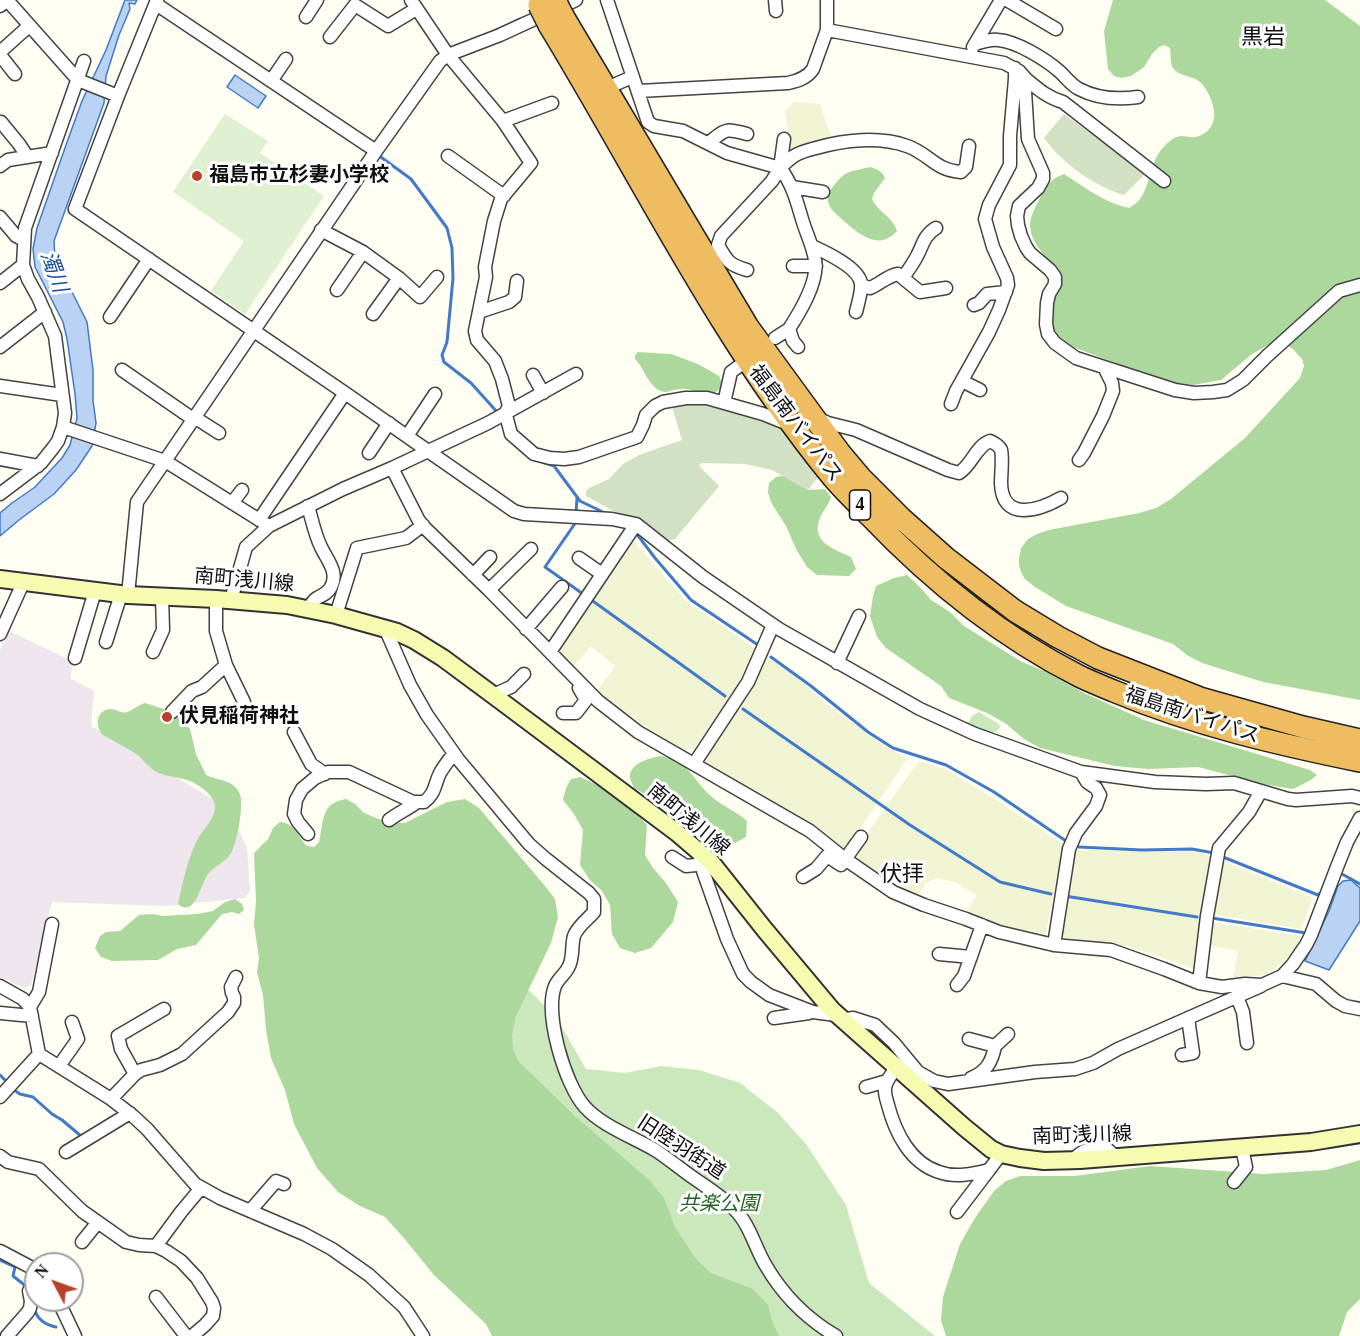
<!DOCTYPE html>
<meta charset="utf-8">
<style>
body{margin:0}
#map{position:relative;width:1360px;height:1336px;overflow:hidden;background:#fefef3;font-family:"Times New Roman",serif}
canvas{display:block}
.north{position:absolute;left:24px;top:1252px;width:60px;height:60px;box-sizing:border-box;background:#fff;border:2px solid #9f9f9f;border-radius:50%;rotate:311deg;font-size:16px;font-weight:700;line-height:24px;text-align:center;color:#101010}
.north::after{content:'';display:block;margin:auto;width:21px;height:27px;background:#bb402c;clip-path:polygon(50% 0,100% 100%,50% 72%,0 100%)}
</style>
<div id="map">
<canvas width="1360" height="1336"></canvas>
<div class="north">N</div>
</div>
<script>
const ctx = document.querySelector('canvas').getContext('2d');
ctx.lineJoin = 'round';
function fill(path, color) {
  ctx.fillStyle = color;
  ctx.fill(path, 'evenodd');
}
function strokePath(path, color, width, dash) {
  ctx.strokeStyle = color;
  ctx.lineWidth = width;
  ctx.lineCap = dash ? 'butt' : 'round';
  ctx.setLineDash(dash || []);
  ctx.stroke(path);
}
function write(font, color, halo, rows, align = 'center') {
  ctx.font = font + ' "Times New Roman","Noto Sans JP",serif';
  ctx.lineWidth = 6;
  ctx.setLineDash([]);
  ctx.textBaseline = 'middle';
  ctx.strokeStyle = halo;
  ctx.fillStyle = color;
  for (const [text, x, y, turn = 0] of rows) {
    ctx.save();
    ctx.translate(x, y);
    ctx.rotate((+turn || 0) * Math.PI / 180);
    ctx.textAlign = isNaN(turn) ? turn : align;
    if (halo) ctx.strokeText(text, 0, 0);
    ctx.fillText(text, 0, 0);
    ctx.restore();
  }
}
const industrial = new Path2D(`
 M9,631L74,662L70,678L94,691L91,726L229,809L247,848L250,891L244,898L166,906L52,902L31,985L25,988L0,977V650Z`);
const farmland = new Path2D(`
 M794,102L820,104L832,139L791,150L785,111Z
 M631,538L685,600L754,648L736,688L694,749L683,750L616,707L597,691L615,666L591,646L574,666L555,647Z
 M767,652L824,702L875,739L907,759L844,852L809,824L704,763L702,759Z
 M919,761L945,769L993,798L1063,844L1046,934L1001,925L966,912L977,895L955,882L937,878L927,882L918,895L896,888L850,857Z
 M1075,850L1196,851L1213,857L1194,969L1132,947L1060,937Z
 M1220,860L1313,898L1301,929L1212,914Z
 M1210,922L1301,936L1297,948L1285,961L1265,975L1233,978L1238,951L1207,945Z`);
const green = new Path2D(`
 M979,712L999,724L1000,728L995,732L969,730L968,723L973,715Z
 M487,949L556,1017L586,1069L625,1073L661,1066L699,1070L740,1083L777,1112L806,1144L846,1205L869,1283L935,1336H747L438,972Z`);
const forest = new Path2D(`
 M1113,0H1325L1360,26V700L1263,682L1202,663L1187,655L1173,644L1066,606L1035,587L1025,579L1021,572L1019,565V558L1021,548L1028,539L1037,534L1049,530L1139,513L1156,508L1171,499L1245,438L1300,378L1304,366L1302,359L1293,349L1286,345L1274,342L1252,354L1221,380L1193,385L1164,381L1070,346C1067,344 1061,341 1058,338C1044,322 1056,297 1061,280V275C1049,258 1025,241 1031,218C1033,211 1037,203 1041,196C1047,185 1052,178 1064,174C1084,187 1105,203 1129,208C1132,206 1137,203 1140,199C1151,184 1149,164 1162,149C1167,143 1173,137 1181,136C1186,136 1191,138 1195,137C1208,135 1216,123 1214,111C1213,102 1207,88 1200,82C1192,75 1177,77 1172,66C1170,61 1171,53 1170,48L1164,45L1159,47L1152,54L1144,67L1131,76L1121,78L1114,76L1108,69L1104,31Z
 M870,167C877,169 882,171 885,178L874,193L872,199C878,212 893,217 897,231C879,251 860,235 844,221C830,209 820,200 836,183C839,179 843,175 847,173C854,170 863,169 870,167Z
 M638,352L671,354L698,364L719,376L723,385C720,389 717,392 712,394C702,396 690,387 679,389C670,390 666,395 657,389C646,381 644,368 635,359V355Z
 M783,476L808,490L825,489L831,497C829,505 823,510 820,518C810,542 834,549 851,557L856,569L849,576L817,575L807,567L796,549L786,526L772,504L768,493L769,483L776,477Z
 M907,575L920,587L931,600L950,612L964,626L1022,662L1044,671L1086,694L1144,720L1310,770L1317,775L1311,780L1293,789L1263,784L1198,767L1148,769L1115,766L1040,748L1024,739L1005,723L987,713L949,698L941,686L886,648L877,637L870,616L873,596L876,586L894,578Z
 M145,703L167,710L183,721L190,729L196,754L206,775C219,781 233,779 240,794C244,804 237,844 231,853C226,862 214,866 208,874C201,883 195,919 178,904C183,882 188,855 200,835C206,827 215,817 215,807C215,795 197,783 187,780C175,776 162,777 152,769C147,765 143,760 139,756C128,748 115,742 103,735C95,727 95,712 109,709C115,708 121,714 128,712C133,710 138,705 145,703Z
 M661,756C665,757 670,758 674,760C691,767 698,786 712,797C723,806 736,811 747,821L746,837L735,843L721,841L673,812L662,804L634,788C633,785 631,782 630,778C629,763 649,758 661,756Z
 M580,777C608,789 627,802 647,825L645,855L653,868L666,883L678,902L673,922L651,948L635,953L620,948L612,934L610,905L602,891L590,880L580,865L583,830L574,814L563,800L566,788L571,779Z
 M346,799L355,804L364,813L386,822L405,823L447,802L465,799L479,808L545,886L555,899L558,917L551,943L516,1016L512,1035L513,1049L519,1062L575,1116L649,1180L664,1198L675,1227L694,1256L701,1264L711,1273L753,1289L768,1305L772,1321L779,1336H492L486,1324L434,1275L403,1237L385,1217L360,1206L338,1192L317,1168L294,1124L285,1090L271,1058L266,1030L263,995L257,972L259,958L254,925L256,901L254,853L268,839L273,828L280,822C295,823 298,837 307,846L314,847L319,842C324,822 320,803 346,799Z
 M235,899L242,904L244,910L239,914L232,912L222,914L196,945L177,949L158,960L112,961L101,957L95,948L100,936L106,932L120,931L139,915L152,914L163,916L197,914L213,911L225,902Z
 M1360,1160V1299L1347,1312L1339,1336H946L941,1320L943,1297L960,1244L975,1218L994,1191L1006,1181L1020,1176H1075L1150,1166L1264,1174L1326,1170Z`);
const cemetery = new Path2D(`
 M1064,114L1146,173L1124,195C1094,186 1063,164 1044,138Z
 M678,403H699L726,405L784,427L819,476L808,490L772,470L745,464L701,463L699,466L719,486L675,539L664,542L628,519L586,496V491L589,488L609,479L623,464L639,455L682,440L672,407Z`);
const pitch = new Path2D(`
 M225,114L268,141L260,153L324,196L245,314L211,291L244,241L173,192Z`);
const water = new Path2D(`
 M125,0H137L135,4L129,3L130,9L119,35L106,76L104,103L54,241L55,258L87,322L93,370V401L96,423L92,446L76,470L54,494L19,520L0,536V513L12,503L35,487L62,458L70,445L77,418L75,394L67,339L63,322L35,267L33,249L37,228L66,145L82,101L106,50Z
 M235,75L266,96L258,108L227,87Z
 M1351,880L1360,888V921L1329,970L1305,961L1329,911L1338,886L1343,881Z`);
const stream = new Path2D(`
 M496,30L520,19
 M378,155L411,179L447,228L452,248L453,278L447,342L442,355L444,362L471,383L498,413
 M542,462L554,466L580,501L605,513
 M576,513L577,498
 M576,522L545,567L583,594
 M636,533L655,558L691,600L758,645
 M590,599L725,696
 M771,657L811,686L868,732L893,748L946,765L994,792L1066,841
 M743,709L910,825L1000,882L1051,894
 M1079,847L1142,850L1192,849L1214,853
 M1223,857L1318,895L1323,891
 M1342,874L1360,884
 M1065,896L1197,917
 M1212,918L1306,933
 M0,1075L6,1081
 M14,1090L20,1094L33,1097L52,1114L62,1120L81,1136
 M0,1260L15,1267L13,1276L27,1287
 M35,1309C36,1319 46,1325 56,1327`);
const street = new Path2D(`
 M157,0L118,96L75,209L345,393L514,511L524,514L612,519L636,524L703,577L779,629L920,709L975,734L1081,772L1155,782L1206,784L1234,783L1288,799L1296,800L1352,796L1360,798
 M411,0L448,55L503,121L531,163L501,199L494,221L485,267L486,277L475,331L477,340L495,361L502,379L509,406L506,412L507,419L511,434L534,454L550,458L564,459L579,457L637,437L643,425L646,415L655,406L663,402L686,398H707L763,414L783,422
 M607,0L648,122L654,126L683,131L727,153L780,168C792,183 797,202 802,219C806,233 813,246 815,260C819,281 800,312 789,329L793,341L798,347
 M775,0L776,11
 M1007,0L1056,29
 M156,4L376,151
 M0,6L7,0L78,80L118,96
 M306,17L317,0
 M827,30L1004,63L1019,71L1026,79L1025,91L1028,139L1043,173V179L1038,188L1019,206L1017,216L1018,225L1021,236L1026,247L1030,253L1050,270L1055,277V284L1049,294L1047,303L1046,324L1048,334L1055,343L1076,358L1175,390L1194,393L1213,392L1227,390L1243,380L1267,356L1339,291L1360,285
 M330,37L355,5L388,26L416,9
 M975,44C982,42 990,39 998,40C1016,41 1045,59 1059,71C1066,77 1071,85 1079,89C1098,99 1117,100 1138,97
 M973,47L1001,0
 M0,52L29,26
 M0,55L15,74
 M1026,79C1038,89 1048,98 1063,102L1164,181
 M271,81L286,59
 M607,88L632,77
 M639,91L788,83C798,81 807,78 813,69L827,30V0
 M503,121L552,103
 M1,122L19,144L27,156
 M708,143C727,129 724,128 747,134
 M448,156L504,196
 M0,166L8,160L52,153
 M780,168C784,164 789,159 794,156C800,152 808,150 816,148C844,140 879,136 907,146C930,154 934,170 961,172L966,167L969,146
 M792,187L823,192
 M0,217L16,236L24,240
 M321,230L363,252L399,278L420,297L437,277
 M812,246C825,252 858,267 861,283C862,292 858,303 856,312
 M793,266H816
 M747,270C729,265 727,261 718,245L721,236L772,181L780,168L784,139
 M903,278L920,292L946,288
 M0,283L23,265L25,228L84,61
 M861,285L870,288C880,284 887,276 898,274L903,278C908,270 913,264 917,256C923,245 924,235 936,228
 M337,290L363,252
 M974,305L979,303L987,294L1006,292
 M479,312L509,302L515,297L517,281
 M373,314L399,278
 M110,317L149,259
 M775,338L789,329
 M0,347L45,312
 M122,370L193,419
 M533,375L543,393
 M962,381L980,390
 M0,386L62,395
 M724,403L731,372L742,364
 M951,404L956,391L989,332L999,310L1008,285L1007,278L993,247L985,219L989,205L1010,165V136L1015,79V68
 M194,417L219,433
 M817,418L828,423L856,430L948,470L959,473C972,465 976,446 990,441C994,443 999,445 1001,450C1003,457 1001,475 1001,483C1002,522 1038,511 1061,498
 M63,427L165,461L269,526
 M407,436L435,394
 M369,453L389,423
 M0,459L38,466
 M1079,460L1084,453L1103,416L1113,391L1112,383L1104,367
 M392,468L419,521L425,528L489,590L598,701L638,732L810,831L845,859L893,892L924,905L966,919L999,932L1054,945L1111,950L1164,969L1199,983L1222,987L1245,984L1262,985L1282,976L1293,964L1306,945L1311,935L1337,867L1347,842L1360,818
 M0,494L41,463L53,448L58,441L63,427L65,413L55,336L38,297L28,279L23,265
 M232,503L242,490
 M308,506C312,520 315,535 321,547C327,560 339,572 331,587C328,593 323,595 317,598C313,600 311,605 308,609
 M259,520L345,393
 M579,558L602,574
 M473,575L490,557
 M489,590L531,549
 M128,595L137,502L376,151L440,61L448,55L500,35L576,0
 M216,599V631L226,665L244,702
 M231,600L246,547L269,526L343,489L392,468L488,423L576,374
 M336,615L357,548L406,538L423,525
 M385,628L410,685L427,715L458,759L529,844L546,859L589,893L594,899V912C588,919 577,927 574,936C571,946 574,959 568,968C565,974 558,979 555,986C544,1014 565,1085 585,1107C602,1126 633,1137 655,1150C666,1157 677,1166 688,1174C703,1185 719,1194 732,1207C750,1223 754,1246 766,1266C783,1295 807,1319 836,1336
 M526,629L562,587
 M0,634L23,583
 M106,642L121,594
 M153,652L163,630L162,596
 M550,652L636,524
 M75,658L95,591
 M837,663L859,616
 M493,695L511,687L524,674
 M172,712L192,691L202,687L226,665
 M563,713H576L586,700L579,688
 M294,732L311,764L325,774
 M694,764L748,682L773,625
 M389,820C398,813 408,809 417,802
 M308,834L298,822L294,814L296,800L302,789L315,778L328,772H349L413,802H424C436,793 434,785 440,773C444,766 449,760 454,753
 M672,857L686,866L696,865L705,857L703,871L727,939L743,974L751,982L769,995L813,1012L836,1015
 M803,877L816,869L827,856L841,865L861,837
 M1054,945L1069,849L1076,833L1096,806L1100,795L1096,788L1087,782L1081,772
 M939,954L971,957
 M1282,976L1316,984L1336,1001L1345,1006L1360,1009
 M1199,983L1207,916L1219,848L1249,812L1261,791
 M957,985L964,976L982,925
 M0,986L23,999L30,1007L39,1054L111,1099L133,1116L147,1129L195,1184L220,1198L304,1234L332,1249L369,1275L404,1307L423,1336
 M1237,997L1243,1012L1247,1043
 M30,1007L39,992L52,924
 M0,1013L32,1016
 M774,1018L809,1013
 M842,1020L853,1018L875,1025L894,1043L918,1072L934,1081L948,1084L1035,1072L1075,1069L1093,1063L1118,1049L1261,986
 M969,1039L995,1046C992,1062 986,1072 971,1078
 M995,1046L1008,1034
 M1182,1055L1193,1053L1188,1018
 M59,1066L78,1039L72,1022
 M897,1067C892,1074 884,1082 885,1091C885,1096 887,1101 888,1105C895,1132 910,1163 939,1172C955,1178 973,1174 989,1170L1001,1154
 M135,1074L121,1049L118,1036L164,1009
 M866,1087L887,1081
 M0,1097L39,1054
 M111,1099L135,1074L141,1070L160,1065L182,1054L228,1012L234,1003V997L232,993L231,987L236,977
 M66,1152L130,1113
 M0,1156L8,1162L39,1169L82,1211L126,1242L139,1245L156,1246L166,1251L181,1261L197,1278L212,1302L214,1308L213,1316L205,1325L192,1336
 M1073,1160C1083,1149 1105,1139 1114,1157
 M1234,1182L1246,1167L1242,1148
 M250,1211L276,1181L284,1184
 M957,1212L989,1170
 M82,1242L98,1222
 M156,1246L181,1212L201,1188
 M0,1251L36,1270
 M156,1297L186,1336
 M58,1300L75,1336
 M7,1336L28,1312L30,1308L31,1301L29,1291L36,1279`);
const secondary = new Path2D(`
 M0,579L128,595L216,599L287,605L336,615L397,632L414,640L443,658L497,698L676,832L711,862L765,930L832,1010L964,1127L991,1149L1001,1154L1020,1158L1044,1161L1080,1160L1311,1142L1360,1134`);
const highway = new Path2D(`
 M563,16L748,327L840,453L861,478L901,518L946,558L1015,611L1058,637L1098,658L1200,698L1303,727L1360,740
 M549,25C641,176 718,336 830,474C842,489 856,502 870,516C931,580 1000,636 1079,676C1091,682 1104,687 1116,692C1195,725 1277,744 1360,761`);
const highwayBridge = new Path2D(`
 M555,0L563,16
 M539,5L549,25`);
const markers = [
 [197,176,6,"#bb402c"],
 [167,717,6,"#bb402c"]
];
const shields = [
 [860,505,21]
];
const shieldNames = [
 ["4",860,505]
];
const poiNames = [
 ["福島市立杉妻小学校",209,176],
 ["伏見稲荷神社",179,717]
];
const streetNames = [
 ["福島南バイパス",795,424,53],
 ["南町浅川線",244,581,5],
 ["福島南バイパス",1192,716,18],
 ["南町浅川線",688,820,40],
 ["南町浅川線",1082,1136,-2],
 ["旧陸羽街道",681,1148,33]
];
const parkNames = [
 ["共楽公園",719,1205]
];
const waterNames = [
 ["濁川",53,272,70]
];
const quarterNames = [
 ["黒岩",1263,38],
 ["伏拝",902,875]
];
fill(industrial, '#eee5ed');
fill(farmland, '#f1f4d3');
fill(green, '#cbe8bd');
fill(forest, '#add89d');
fill(cemetery, '#d2e1c4');
fill(pitch, '#def0cf');
fill(water, '#bad3f4');
strokePath(water, '#437ac8', 1.5);
strokePath(stream, '#437ac8', 3);
strokePath(street, '#434343', 15);
strokePath(secondary, '#323232', 20);
strokePath(highway, '#212121', 24);
strokePath(street, '#fff', 12);
strokePath(secondary, '#f6fbb1', 16);
strokePath(highway, '#eebc61', 21);
strokePath(highwayBridge, '#212121', 24, []);
strokePath(highwayBridge, '#eebc61', 21);
for (const [x, y, r, color] of markers) {
  const dot = new Path2D();
  dot.arc(x, y, r, 0, 2 * Math.PI);
  ctx.fillStyle = color;
  ctx.fill(dot);
  strokePath(dot, '#fff', 2);
}
for (const [x, y, w] of shields) {
  const box = new Path2D();
  box.roundRect(x - w / 2, y - 15, w, 30, 4.5);
  ctx.fillStyle = '#fff';
  ctx.fill(box);
  strokePath(box, '#101010', 1.5);
}
write('bold 18px', '#101010', null, shieldNames);
write('bold 20px', '#101010', '#fff', poiNames, 'left');
write('20px', '#101010', '#fff', streetNames);
write('italic 20px', '#236622', '#fff', parkNames);
write('italic 21px', '#1d4d9e', '#fff', waterNames);
write('22px', '#101010', '#fff', quarterNames);
</script>
